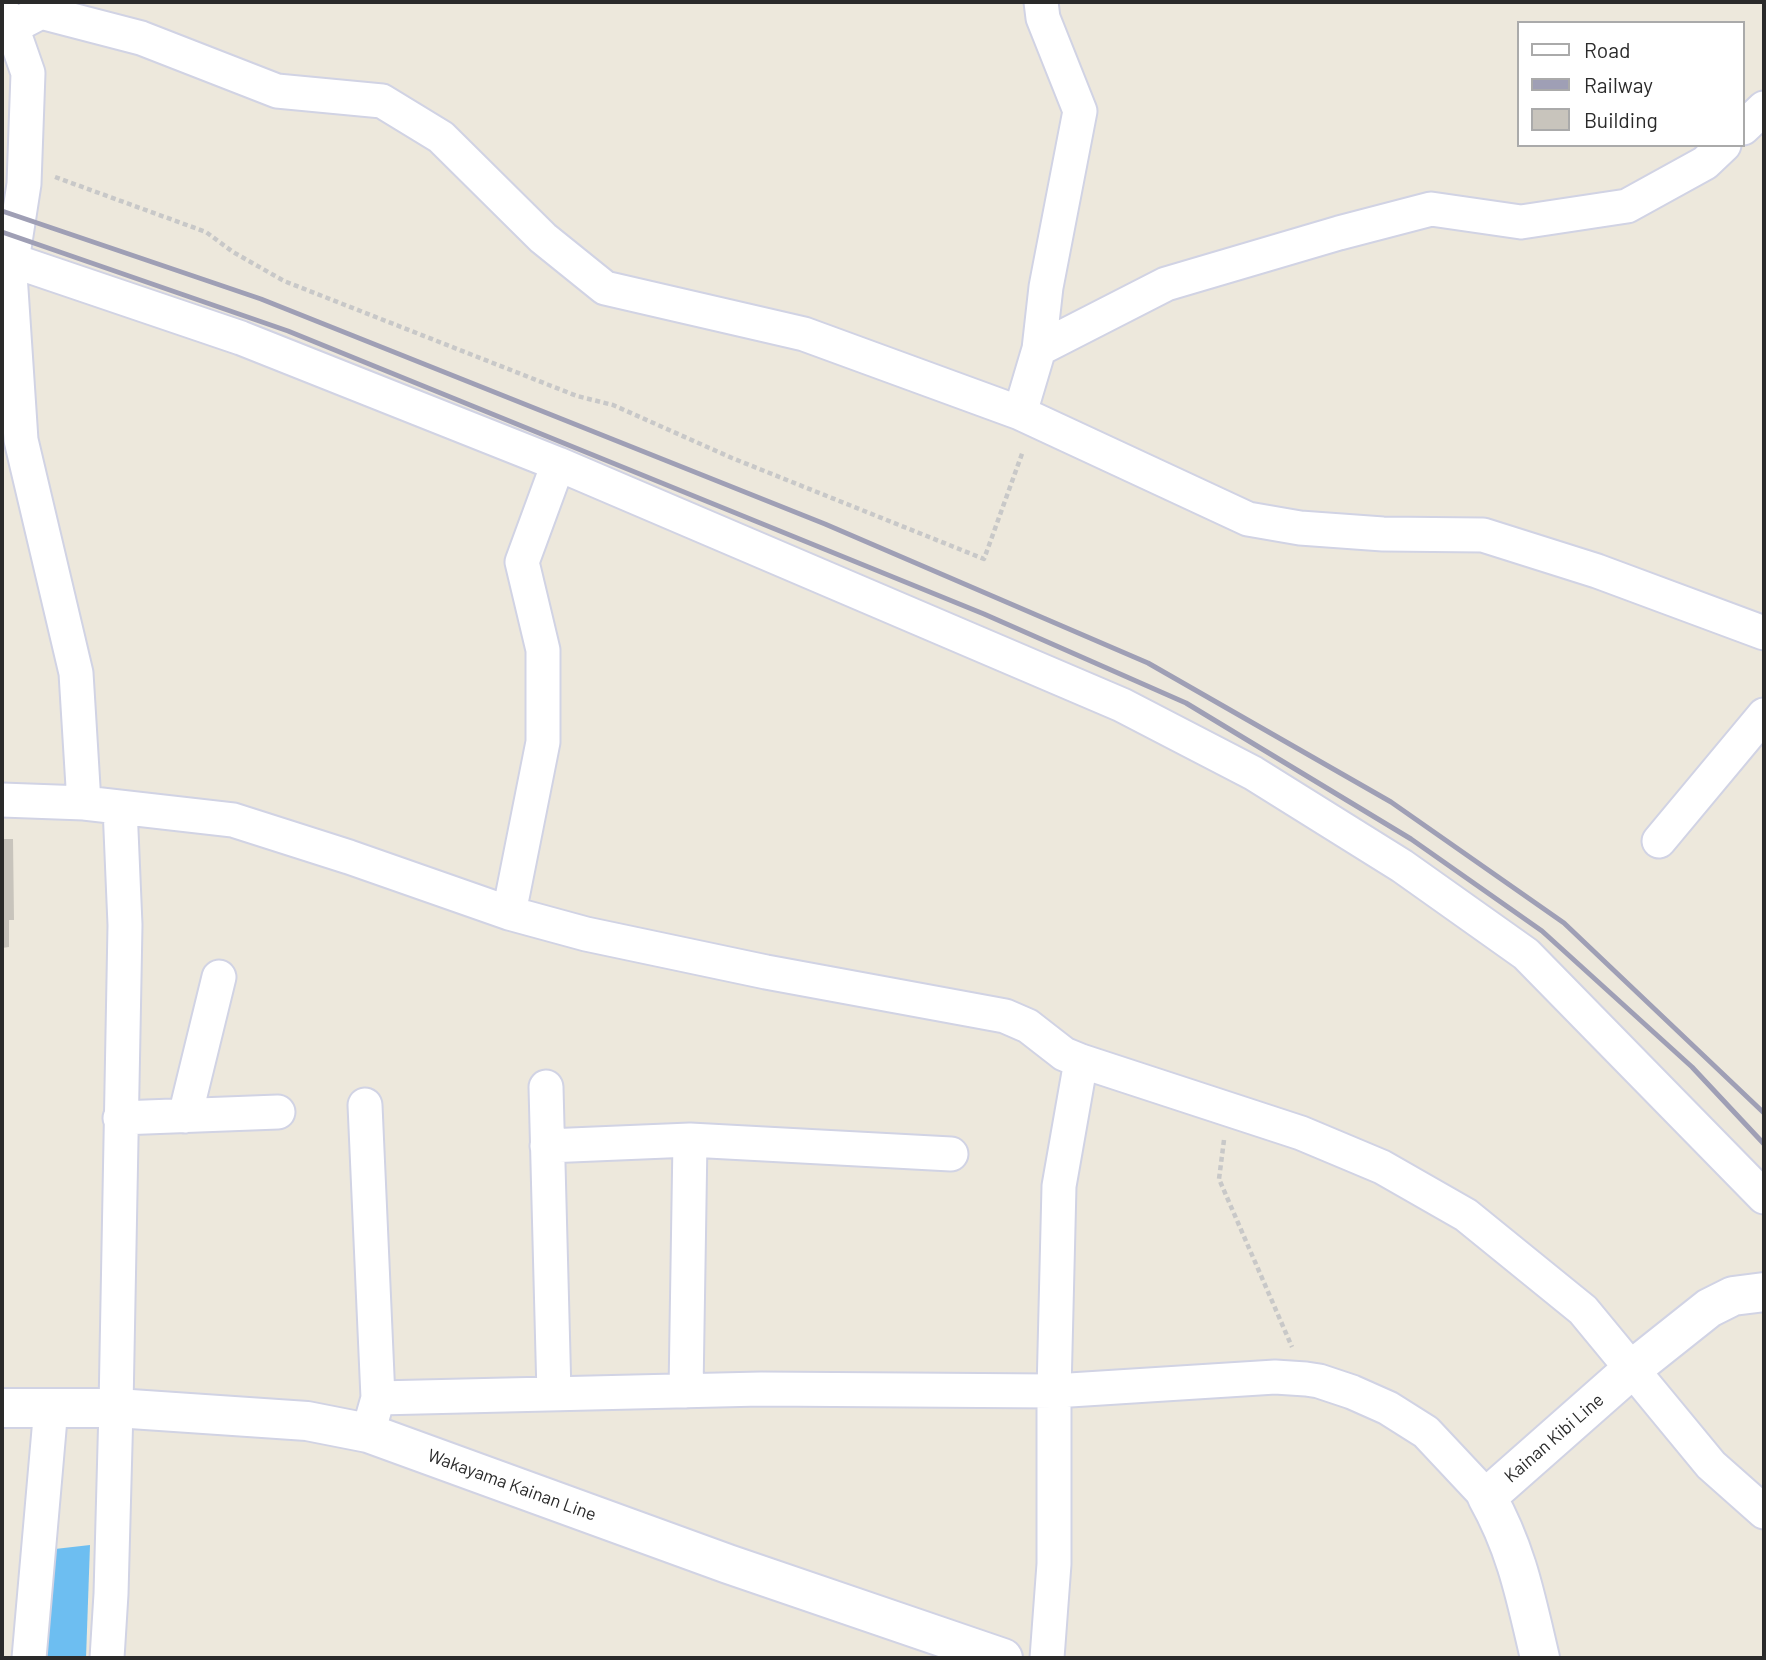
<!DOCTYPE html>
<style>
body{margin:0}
#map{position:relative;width:1766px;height:1660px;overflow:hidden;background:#ede8dc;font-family:Barlow,sans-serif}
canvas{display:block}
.frame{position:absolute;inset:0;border:4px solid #2a2a2a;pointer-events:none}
.legend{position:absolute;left:1517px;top:21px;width:228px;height:126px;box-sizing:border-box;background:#fff;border:2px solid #aaa;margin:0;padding:9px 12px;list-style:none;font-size:21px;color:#2a2a2a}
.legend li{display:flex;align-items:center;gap:14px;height:35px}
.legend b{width:35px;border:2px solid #aaa}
</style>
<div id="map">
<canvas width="1766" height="1660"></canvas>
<div class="frame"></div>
<ul class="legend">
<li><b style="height:9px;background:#fff"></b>Road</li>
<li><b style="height:9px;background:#9f9fb5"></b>Railway</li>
<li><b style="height:19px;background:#c8c4bc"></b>Building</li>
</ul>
</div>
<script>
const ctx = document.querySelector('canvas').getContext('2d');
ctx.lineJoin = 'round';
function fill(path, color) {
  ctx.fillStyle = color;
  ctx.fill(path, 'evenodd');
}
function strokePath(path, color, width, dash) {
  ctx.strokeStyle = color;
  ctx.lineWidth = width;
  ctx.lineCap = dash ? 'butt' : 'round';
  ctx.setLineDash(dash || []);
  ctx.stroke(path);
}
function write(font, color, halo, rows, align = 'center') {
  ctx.font = font + ' Barlow,sans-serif';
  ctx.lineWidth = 5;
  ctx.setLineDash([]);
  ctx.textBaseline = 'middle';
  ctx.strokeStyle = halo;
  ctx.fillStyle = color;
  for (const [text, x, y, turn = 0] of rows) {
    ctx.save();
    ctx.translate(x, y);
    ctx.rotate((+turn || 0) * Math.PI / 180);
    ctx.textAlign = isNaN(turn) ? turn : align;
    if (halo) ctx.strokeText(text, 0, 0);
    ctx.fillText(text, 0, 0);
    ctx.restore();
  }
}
const water = new Path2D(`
 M90,1545L86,1658H45L55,1549Z`);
const building = new Path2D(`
 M2,839H13L14,920H9V947L2,948Z`);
const path = new Path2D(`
 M55,177L206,232L233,252L284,281L577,396L613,405L732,458L984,559L1023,451
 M1224,1140L1219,1179L1292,1347`);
const street = new Path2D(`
 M2,10L12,27L28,73L24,184L10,274L21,440L76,673L84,803
 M12,27L41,12L141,38L277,91L382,101L441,137L543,238L605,288L804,334L1020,413L1248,519L1300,528L1383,534L1483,535L1597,571L1764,633
 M1743,128L1764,108
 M2,257L241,338L558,464L1122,705L1253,773L1402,866L1526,954L1764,1197
 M1039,349L1166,284L1339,233L1431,209L1521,222L1627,206L1705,163L1724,145
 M1020,413L1039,349L1046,287L1080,111L1043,18L1041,2
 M2,800L84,803L233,820L349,857L509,913L586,934L766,972L1005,1016L1028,1026L1064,1054L1081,1061L1301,1133L1382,1167L1466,1215L1583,1310L1711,1465L1764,1512
 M1659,841L1764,715
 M509,913L543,742V650L522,562L558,464
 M546,1087L554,1394
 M365,1105L378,1398
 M185,1116L219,977
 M120,1118L278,1112
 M547,1146L690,1140L951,1154
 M686,1391L690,1140
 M368,1433L378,1398L761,1389L1054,1391L1275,1377L1306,1379L1319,1381L1352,1392L1388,1408L1426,1432L1487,1497
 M29,1658L51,1407
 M107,1658L111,1594L116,1408L125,925L120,807
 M1047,1658L1054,1564V1391L1059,1186L1081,1061`);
const secondary = new Path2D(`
 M2,1408H116L307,1421L368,1433L728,1564L1003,1658
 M1540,1658C1526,1599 1517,1550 1487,1497L1631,1370L1709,1308L1733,1296L1764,1292`);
const rail = new Path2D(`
 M2,211L261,299L825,524L1148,663L1391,802L1564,923L1764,1113
 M2,232L288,331L984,614L1186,703L1411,839L1542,931L1692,1067L1764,1144`);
const streetNames = [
 ["Kainan Kibi Line",1554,1438,-41],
 ["Wakayama Kainan Line",512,1485,20]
];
fill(water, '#6dbef1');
fill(building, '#c8c4bc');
strokePath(street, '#d1d3e4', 37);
strokePath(secondary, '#d1d3e4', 42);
strokePath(path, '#c8c8c8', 4.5, [5, 3.5]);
strokePath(street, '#fff', 33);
strokePath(secondary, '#fff', 38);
strokePath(rail, '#9f9fb5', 5);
write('18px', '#2a2a2a', '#fff', streetNames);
</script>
